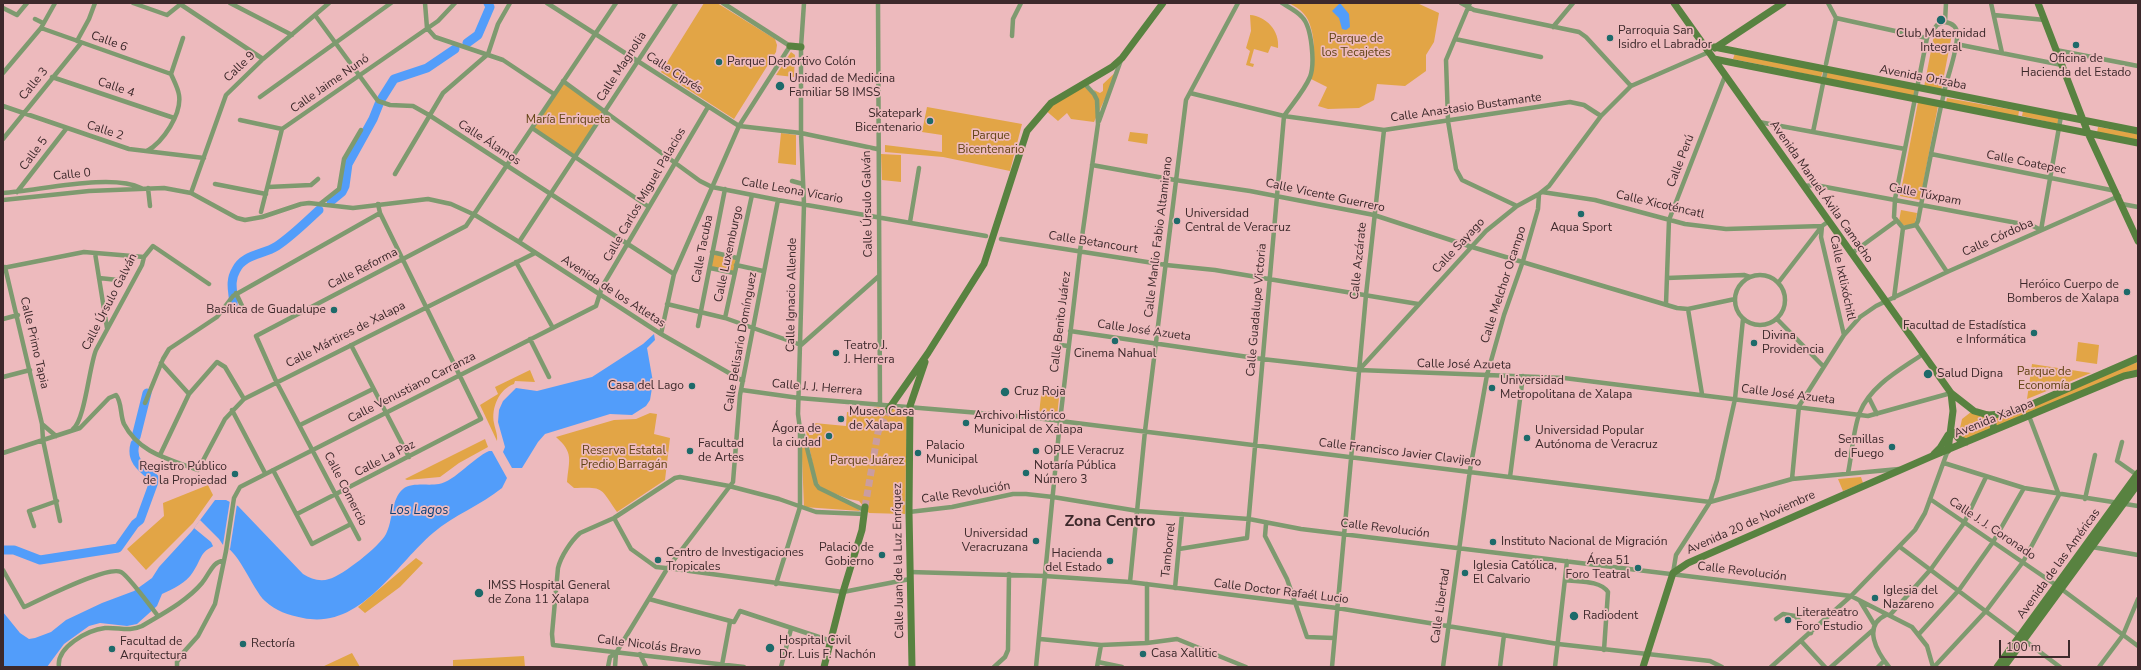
<!DOCTYPE html>
<meta charset="utf-8">
<style>
body{margin:0}
#map{position:relative;width:2141px;height:670px;overflow:hidden;background:#edbabd;font-family:"Nunito Sans",sans-serif}
canvas{display:block}
.frame{position:absolute;inset:0;border:4px solid #3d292b;pointer-events:none}
.scale{position:absolute;left:1999px;top:640px;width:71px;height:18px;box-sizing:border-box;border:2px solid #3d292b;border-top:0;padding-left:5px;font-size:12px;line-height:14px;white-space:nowrap;color:#3d292b;-webkit-text-stroke:3px #edbabd;paint-order:stroke}
</style>
<div id="map">
<canvas width="2141" height="670"></canvas>
<div class="frame"></div>
<div class="scale">100 m</div>
</div>
<script>
const ctx = document.querySelector('canvas').getContext('2d');
ctx.lineJoin = 'round';
function fill(path, color) {
  ctx.fillStyle = color;
  ctx.fill(path, 'evenodd');
}
function strokePath(path, color, width, dash) {
  ctx.strokeStyle = color;
  ctx.lineWidth = width;
  ctx.lineCap = dash ? 'butt' : 'round';
  ctx.setLineDash(dash || []);
  ctx.stroke(path);
}
function write(font, color, halo, rows, align = 'center') {
  ctx.font = font + ' "Nunito Sans",sans-serif';
  ctx.lineWidth = 3.5;
  ctx.setLineDash([]);
  ctx.textBaseline = 'middle';
  ctx.strokeStyle = halo;
  ctx.fillStyle = color;
  for (const [text, x, y, turn = 0] of rows) {
    ctx.save();
    ctx.translate(x, y);
    ctx.rotate((+turn || 0) * Math.PI / 180);
    ctx.textAlign = isNaN(turn) ? turn : align;
    if (halo) ctx.strokeText(text, 0, 0);
    ctx.fillText(text, 0, 0);
    ctx.restore();
  }
}
const green = new Path2D(`
 M704,3H717L775,39L777,45L776,52L734,119L661,72Z
 M1289,3H1417L1439,13L1434,42L1426,55V71L1405,86L1377,84L1374,100L1359,108L1328,109L1318,106L1327,87L1311,79C1316,63 1316,27 1304,14C1300,9 1294,6 1289,3Z
 M1250,15C1266,16 1280,31 1278,48L1271,46L1268,53L1254,49L1250,63L1254,64L1253,67L1246,65L1250,51L1246,48L1251,31Z
 M1942,31L1952,34L1941,91L1924,87L1934,35Z
 M791,52L795,55L794,77L776,75Z
 M1735,53L1823,71L1821,77L1733,59Z
 M1119,69L1094,122L1071,119L1067,113L1058,121L1044,109L1084,83L1096,96L1094,90L1100,93L1103,91V84Z
 M1827,72L1915,88L1914,96L1826,78Z
 M563,81L605,112L575,158L532,128Z
 M1947,98L2019,111L2018,117L1946,103Z
 M1918,102L1938,106L1920,200L1900,196Z
 M927,107L1022,124L1010,171L943,157L885,152V145L942,152V135L922,132Z
 M2023,111L2059,118L2058,124L2022,116Z
 M2098,127L2138,134V141L2097,133Z
 M1130,132L1148,134L1147,144L1128,141Z
 M781,133L796,135V165L778,163Z
 M881,154L901,155V182L882,180Z
 M1901,210L1917,213L1915,224L1910,226L1903,225L1899,221Z
 M713,253L736,258L734,272L710,267Z
 M2078,342L2099,345L2097,364L2076,361Z
 M2138,362V370L2130,371L1996,428L1993,416Z
 M2032,364L2091,373L2027,399Z
 M530,370L535,382L515,381L514,384C499,389 491,408 494,423C495,429 498,435 497,441L480,405L498,394L495,387Z
 M1042,387L1060,389L1057,416L1039,414Z
 M874,407L907,410L905,514L869,513L859,501L849,499L822,489L816,480L806,431H810L809,435H813L814,423L846,426L847,412L873,414Z
 M1971,412L1988,418L1991,422L1990,429L1966,439H1962L1959,433L1962,419Z
 M650,413L657,414L654,434L670,438L665,480L617,512C600,487 604,487 574,488L567,482C569,459 574,453 556,437L614,420L636,419Z
 M801,433L817,486L854,505L860,511L804,507Z
 M485,439L488,447L459,463L440,477L407,480L405,479Z
 M1861,477L1863,483L1843,491L1838,479Z
 M208,485L213,495L193,523L146,570L127,549L164,516L163,503Z
 M416,558L423,563L400,587L365,613L358,607Z
 M352,653L360,667H322Z
 M524,656L525,667H453V660Z`);
const water = new Path2D(`
 M1340,3L1349,14L1350,27L1346,30L1342,29L1339,18L1332,11Z
 M654,334L655,340L647,348L653,382L650,400L646,406L632,415L610,414L545,434L538,442L522,468H512L503,452L505,447L498,422L499,410L503,401L516,388L537,391L592,377L643,344Z
 M489,451H492L507,478L502,488C481,505 454,515 433,533C395,565 361,630 303,618C288,615 276,611 265,601C252,589 237,545 219,544C199,551 203,557 193,572C186,583 173,589 162,594L157,606L137,624L127,626L100,623L89,626L64,644L47,667H3V612L20,633L29,639L35,638L51,632L66,620L102,603L134,591L152,578L159,567L192,531L215,500H226L238,506L303,574C311,579 320,582 329,579C342,576 380,546 386,534C393,521 391,499 403,489C412,482 428,486 439,484C455,481 473,458 489,451Z`);
const pier = new Path2D(`
 M230,500L237,504L230,549L221,546L214,548L211,542L194,528L200,520L219,539L223,545Z`);
const river = new Path2D(`
 M467,43L478,35L490,7L488,3
 M382,98L394,79L427,68L455,49
 M331,201L342,192L345,186L348,164L373,119L379,104
 M232,308C237,299 227,285 236,270C244,254 263,255 277,246C292,236 306,222 319,210
 M136,437L147,393
 M3,550H14L40,560L118,548L135,524L140,520L155,479C143,469 130,461 135,444`);
const secondaryTunnel = new Path2D(`
 M865,507L878,432L888,410`);
const street = new Path2D(`
 M133,3L167,15L182,3
 M230,3L292,35
 M425,3L427,28L435,37L503,60L554,94
 M547,3L739,126L801,133L877,149
 M878,3L880,404
 M1461,3L1474,10L1579,32L1586,37L1631,86
 M1470,3L1446,60L1448,121L1456,169L1462,180L1517,206
 M1991,3L2002,53
 M180,4L263,59
 M3,8L17,15L27,3
 M315,15L378,101L390,105L413,106L429,115L674,274
 M1994,15L2045,20
 M1836,18L1927,38
 M35,19L43,23
 M1945,22C1951,23 1957,26 1957,34C1958,51 1947,76 1944,93C1934,136 1926,179 1918,221L1916,225L1903,228L1894,217L1895,199L1927,38L1937,25Z
 M1945,22L1946,3
 M1553,27L1573,3
 M41,28L171,74
 M1012,36L1013,19L1021,3
 M1455,39L1541,57
 M77,41L89,19L95,3
 M1956,44L2062,65
 M2056,50L2138,66
 M1826,64L1836,18L1828,3
 M3,73L41,28L55,3
 M171,74L183,38
 M52,77L174,118
 M563,81L700,181L712,187L778,200L986,236
 M1190,93L1284,116L1384,130L1570,102L1584,105L1601,116
 M260,97L391,3
 M3,106L129,149L204,158
 M240,120L282,129
 M1099,121L1121,60
 M1759,122L1905,149
 M532,128L649,207
 M1813,132L1826,69
 M3,139L81,43
 M147,151C163,142 182,114 179,95C178,88 174,81 171,74
 M1931,154L2116,191
 M1092,165L1175,180L1250,191L1374,215L1472,247L1677,308L1688,309L1735,299
 M395,174L443,93L488,54L498,24L510,3
 M792,181L803,184
 M215,184L266,194
 M1804,186L1815,185L2033,226L2041,230L2061,116
 M268,187L311,185L318,179
 M148,188L150,206
 M17,192L66,129
 M1542,192L1595,200L1685,224L1726,229L1822,226
 M3,193C38,191 111,173 141,188
 M191,193L226,95L263,59L329,3
 M3,200L89,191L164,188L191,193L237,218L245,220L262,217L301,204L309,203L353,208L428,199L451,204L475,215L519,242L661,334L743,381
 M320,204L339,189L344,159L361,130
 M2122,204L2138,207
 M261,212L282,129L438,21L455,3
 M910,222L919,168
 M1916,225L1947,272
 M1822,226L1821,237L1844,335
 M1001,239L1166,265L1215,270L1418,304
 M519,242L676,3
 M712,252L737,258
 M95,253L107,328
 M1852,253L1896,221
 M516,262L553,328
 M736,265L763,271
 M5,267L42,424L56,436
 M3,268L84,252L144,257
 M710,268L734,273
 M1735 300a25 25 0 1 1 50 0a25 25 0 1 1-50 0Z
 M99,278L118,280
 M1667,278L1744,275L1750,277
 M1778,283L1822,226L1829,221
 M236,293L243,308
 M1894,298L1903,228
 M667,304L725,318L801,345L879,276
 M1666,304L1669,220L1725,76
 M1688,309L1702,394
 M725,318L752,195
 M3,319L18,315
 M1777,319L1823,366
 M698,326L725,189
 M1070,331L1262,359L1359,370L1564,378L1868,416L1951,393
 M661,334L674,274L739,126L790,46L723,3
 M530,339L549,377
 M351,345L409,457
 M1061,345L1068,346
 M161,363L189,394
 M1359,370L1486,231L1517,206L1539,194L1549,186L1601,116L1631,86L1709,52
 M3,377L30,370
 M742,390L799,398L1028,417L1710,502L1792,479L1899,469
 M1869,398L1877,414
 M145,403L163,359L169,349L217,317L233,296L380,213
 M232,410L265,473
 M42,424L43,440L60,521
 M300,425L373,389
 M73,429C85,420 89,367 96,350L142,265L144,257L153,246L209,284
 M801,430L805,440L816,484L819,488L862,509
 M2122,442L2117,461L2137,475
 M3,453L80,428L109,398L116,395C122,402 120,415 124,424C139,453 169,459 198,470L225,419L244,399L535,253
 M160,455L189,394L217,362L225,367L244,399
 M1944,463L2024,488L2138,506
 M273,470L312,544L351,524
 M1848,473C1852,455 1853,429 1860,412C1871,385 1900,370 1923,354
 M1510,477L1523,376
 M1792,479L1799,406L1844,335L1860,317L1876,306L1947,272L2119,196
 M1930,499L2056,585L2138,646
 M2085,499L2095,455
 M909,512L952,507L1013,494H1026L1053,497L1138,511L1249,519L1301,529L1851,596L1912,627L1927,646L1933,667
 M297,514L481,419L380,213L378,204
 M614,518L631,549L656,567L675,569L843,592L910,579
 M1266,524L1265,536L1287,579L1307,637L1334,638
 M34,526L29,511L57,501
 M359,539L276,381L256,336L466,226L616,3
 M1900,547L2060,667
 M2092,547L2138,555
 M1179,549L1247,538L1284,116C1293,103 1304,91 1310,77C1315,64 1312,27 1302,17C1297,11 1288,7 1282,3
 M3,570L24,607C40,600 107,565 121,572C127,575 152,608 158,616
 M910,572L1045,576L1130,582L1337,608L1558,644L1710,661L1722,667
 M1673,573L1676,555L1710,502L1717,480L1735,399L1743,319
 M1565,580C1578,582 1600,580 1608,592L1604,650
 M1130,582L1145,431L1186,100L1238,3
 M776,584L800,507V429L798,414L804,204L801,133V47L804,3
 M1147,584V643
 M1175,588L1182,514
 M649,599L734,622L740,611L831,641
 M1860,601L1874,624
 M1886,615C1862,626 1877,652 1889,667
 M1890,615L1931,569L1964,523L1986,477
 M1776,619L1783,614L1795,616L1811,633
 M1919,634L1959,590L1993,542L2024,488
 M1040,639L1101,645L1147,643L1177,639L1246,667
 M1802,642L1825,667
 M640,654L646,667
 M1098,662L1122,667
 M722,665L730,622
 M59,667C56,647 88,630 105,628C118,627 130,632 142,626C162,614 187,601 202,583C209,575 213,560 224,561
 M177,667V662L182,654L198,636L215,604L226,551L234,498L240,487L596,306L602,287L708,107
 M608,667L610,657L616,653L667,569L733,482L740,395L778,200
 M615,667L616,653
 M744,667L553,645L552,634L558,568C561,556 571,541 580,533L614,518L675,478L680,477L729,486L779,499L816,512L864,514
 M781,667L791,629
 M994,667L1005,657L1008,650L1009,574
 M1036,667L1060,421L1080,251L1098,124L1097,100L1094,94L1084,83
 M1097,667L1101,645
 M1332,667L1366,295L1384,130
 M1443,667L1470,470L1487,375L1504,315L1523,261L1538,209L1539,194
 M1500,667L1504,635
 M1555,667L1567,561
 M1771,667L1851,596L1915,530L1925,513L1948,450
 M1831,667L1873,630
 M1878,667L1884,661
 M1934,667L1986,611L2023,562L2059,495L2029,416
 M2099,667L2123,635L2138,599`);
const secondary = new Path2D(`
 M1674,3L1951,393L1974,411L1988,415L2003,414L2021,409L2138,358
 M2038,3L2088,133L2138,241
 M1704,45L2138,131
 M790,46L801,47
 M1715,48L1783,3
 M1714,59L2138,143
 M888,410L928,353L984,264L1027,131L1051,103L1112,67L1122,58L1163,3
 M1988,415L1992,419L1994,430
 M1951,430L1959,439L1966,442
 M1948,450L1953,411L1951,393
 M1934,454L1940,448L1948,435
 M824,667L843,592L862,530L865,507
 M912,667L909,512L910,406L925,362
 M1643,667L1673,573L1688,563L1930,457L2124,376L2138,373
 M1997,667L2138,473
 M2004,667L2138,484`);
const markers = [
 [1941,20,5,"#1d6a6a"],
 [1610,38,4,"#1d6a6a"],
 [2076,45,4,"#1d6a6a"],
 [719,62,4,"#1d6a6a"],
 [780,86,5,"#1d6a6a"],
 [930,121,4,"#1d6a6a"],
 [1581,214,4,"#1d6a6a"],
 [1177,221,4,"#1d6a6a"],
 [2127,292,4,"#1d6a6a"],
 [334,310,4,"#1d6a6a"],
 [2034,333,4,"#1d6a6a"],
 [1115,341,4,"#1d6a6a"],
 [1754,343,4,"#1d6a6a"],
 [836,353,4,"#1d6a6a"],
 [1928,374,5,"#1d6a6a"],
 [692,386,4,"#1d6a6a"],
 [1492,388,4,"#1d6a6a"],
 [1005,392,5,"#1d6a6a"],
 [841,419,4,"#1d6a6a"],
 [966,423,4,"#1d6a6a"],
 [829,436,4,"#1d6a6a"],
 [1527,438,4,"#1d6a6a"],
 [1892,447,4,"#1d6a6a"],
 [690,451,4,"#1d6a6a"],
 [1036,451,4,"#1d6a6a"],
 [918,453,4,"#1d6a6a"],
 [1026,473,4,"#1d6a6a"],
 [235,474,4,"#1d6a6a"],
 [1036,541,4,"#1d6a6a"],
 [1493,542,4,"#1d6a6a"],
 [882,555,4,"#1d6a6a"],
 [658,560,4,"#1d6a6a"],
 [1110,561,4,"#1d6a6a"],
 [1638,568,4,"#1d6a6a"],
 [1465,573,4,"#1d6a6a"],
 [479,593,5,"#1d6a6a"],
 [1875,598,4,"#1d6a6a"],
 [1574,616,5,"#1d6a6a"],
 [1788,620,4,"#1d6a6a"],
 [243,644,4,"#1d6a6a"],
 [770,648,5,"#1d6a6a"],
 [112,649,4,"#1d6a6a"],
 [1143,654,4,"#1d6a6a"]
];
const poiNames = [
 ["Parroquia San",1618,31],
 ["Isidro el Labrador",1618,45],
 ["Club Maternidad",1941,34,"center"],
 ["Integral",1941,48,"center"],
 ["Oficina de",2076,59,"center"],
 ["Hacienda del Estado",2076,73,"center"],
 ["Parque Deportivo Colón",727,62],
 ["Unidad de Medicina",789,79],
 ["Familiar 58 IMSS",789,93],
 ["Skatepark",922,114,"right"],
 ["Bicentenario",922,128,"right"],
 ["Universidad",1185,214],
 ["Central de Veracruz",1185,228],
 ["Aqua Sport",1581,228,"center"],
 ["Heróico Cuerpo de",2119,285,"right"],
 ["Bomberos de Xalapa",2119,299,"right"],
 ["Basílica de Guadalupe",326,310,"right"],
 ["Facultad de Estadística",2026,326,"right"],
 ["e Informática",2026,340,"right"],
 ["Divina",1762,336],
 ["Providencia",1762,350],
 ["Teatro J.",844,346],
 ["J. Herrera",844,360],
 ["Cinema Nahual",1115,354,"center"],
 ["Salud Digna",1937,374],
 ["Universidad",1500,381],
 ["Metropolitana de Xalapa",1500,395],
 ["Casa del Lago",684,386,"right"],
 ["Cruz Roja",1014,392],
 ["Museo Casa",849,412],
 ["de Xalapa",849,426],
 ["Archivo Histórico",974,416],
 ["Municipal de Xalapa",974,430],
 ["Ágora de",821,429,"right"],
 ["la ciudad",821,443,"right"],
 ["Universidad Popular",1535,431],
 ["Autónoma de Veracruz",1535,445],
 ["Semillas",1884,440,"right"],
 ["de Fuego",1884,454,"right"],
 ["Facultad",698,444],
 ["de Artes",698,458],
 ["Palacio",926,446],
 ["Municipal",926,460],
 ["OPLE Veracruz",1044,451],
 ["Notaría Pública",1034,466],
 ["Número 3",1034,480],
 ["Registro Público",227,467,"right"],
 ["de la Propiedad",227,481,"right"],
 ["Universidad",1028,534,"right"],
 ["Veracruzana",1028,548,"right"],
 ["Instituto Nacional de Migración",1501,542],
 ["Palacio de",874,548,"right"],
 ["Gobierno",874,562,"right"],
 ["Centro de Investigaciones",666,553],
 ["Tropicales",666,567],
 ["Hacienda",1102,554,"right"],
 ["del Estado",1102,568,"right"],
 ["Área 51",1630,561,"right"],
 ["Foro Teatral",1630,575,"right"],
 ["Iglesia Católica,",1473,566],
 ["El Calvario",1473,580],
 ["IMSS Hospital General",488,586],
 ["de Zona 11 Xalapa",488,600],
 ["Iglesia del",1883,591],
 ["Nazareno",1883,605],
 ["Literateatro",1796,613],
 ["Foro Estudio",1796,627],
 ["Radiodent",1583,616],
 ["Hospital Civil",779,641],
 ["Dr. Luis F. Nachón",779,655],
 ["Facultad de",120,642],
 ["Arquitectura",120,656],
 ["Rectoría",251,644],
 ["Casa Xallitic",1151,654]
];
const parkNames = [
 ["Parque de",1356,39],
 ["los Tecajetes",1356,53],
 ["María Enriqueta",568,120],
 ["Parque",991,136],
 ["Bicentenario",991,150],
 ["Parque de",2044,372],
 ["Economía",2044,386],
 ["Reserva Estatal",624,451],
 ["Predio Barragán",624,465],
 ["Parque Juárez",867,461]
];
const streetNames = [
 ["Calle 6",109,42,20],
 ["Calle 9",240,67,-44],
 ["Calle Magnolia",622,67,-57],
 ["Calle Ciprés",674,73,33],
 ["Avenida Orizaba",1923,78,11],
 ["Calle 3",34,84,-51],
 ["Calle Jaime Nunó",330,84,-35],
 ["Calle 4",116,88,19],
 ["Calle Anastasio Bustamante",1466,108,-8],
 ["Calle 2",105,131,18],
 ["Calle Álamos",489,143,33],
 ["Calle 5",34,154,-53],
 ["Calle Perú",1681,161,-69],
 ["Calle Coatepec",2026,163,11],
 ["Calle 0",72,175,-6],
 ["Calle Leona Vicario",792,191,10],
 ["Avenida Manuel Ávila Camacho",1821,192,55],
 ["Calle Carlos Miguel Palacios",645,195,-60],
 ["Calle Túxpam",1925,195,11],
 ["Calle Vicente Guerrero",1325,196,12],
 ["Calle Úrsulo Galván",868,204,-91],
 ["Calle Xicoténcatl",1660,205,13],
 ["Calle Manlio Fabio Altamirano",1159,237,-83],
 ["Calle Córdoba",1998,238,-24],
 ["Calle Betancourt",1093,243,9],
 ["Calle Sayago",1459,246,-47],
 ["Calle Tacuba",703,249,-79],
 ["Calle Luxemburgo",729,254,-78],
 ["Calle Azcárate",1359,261,-84],
 ["Calle Reforma",363,269,-27],
 ["Calle Ixtlixóchitl",1842,278,78],
 ["Calle Melchor Ocampo",1504,285,-72],
 ["Avenida de los Atletas",613,292,33],
 ["Calle Ignacio Allende",792,295,-89],
 ["Calle Úrsulo Galván",110,302,-63],
 ["Calle Guadalupe Victoria",1257,310,-85],
 ["Calle Benito Juárez",1061,322,-83],
 ["Calle José Azueta",1144,331,8],
 ["Calle Mártires de Xalapa",346,335,-27],
 ["Calle Belisario Domínguez",741,342,-80],
 ["Calle Primo Tapia",34,343,77],
 ["Calle José Azueta",1464,365,1],
 ["Calle Venustiano Carranza",412,388,-27],
 ["Calle J. J. Herrera",817,388,5],
 ["Calle José Azueta",1788,395,7],
 ["Avenida Xalapa",1994,419,-22],
 ["Calle Francisco Javier Clavijero",1400,453,7],
 ["Calle La Paz",385,459,-27],
 ["Calle Comercio",345,489,63],
 ["Calle Revolución",966,493,-9],
 ["Avenida 20 de Noviembre",1751,523,-24],
 ["Calle Revolución",1385,529,7],
 ["Calle J. J. Coronado",1992,529,34],
 ["Tamborrel",1169,550,-84],
 ["Calle Juan de la Luz Enríquez",899,561,-91],
 ["Avenida de las Américas",2059,564,-54],
 ["Calle Revolución",1742,572,7],
 ["Calle Doctor Rafaél Lucio",1281,592,7],
 ["Calle Libertad",1441,606,-82],
 ["Calle Nicolás Bravo",649,646,7]
];
const waterNames = [
 ["Los Lagos",419,511]
];
const districtNames = [
 ["Zona Centro",1110,522]
];
fill(green, '#e2a546');
fill(water, '#529dfa');
fill(pier, '#edbabd');
strokePath(river, '#529dfa', 9);
strokePath(secondaryTunnel, '#ca9da0', 7, [7, 3.5]);
strokePath(street, '#7e9a6f', 4.5);
strokePath(secondary, '#588240', 7);
for (const [x, y, r, color] of markers) {
  const dot = new Path2D();
  dot.arc(x, y, r, 0, 2 * Math.PI);
  ctx.fillStyle = color;
  ctx.fill(dot);
  strokePath(dot, '#edbabd', 1.5);
}
write('12px', '#3d292b', '#edbabd', poiNames, 'left');
write('12px', '#614313', '#edbabd', parkNames);
write('12px', '#3d292b', '#edbabd', streetNames);
write('italic 13px', '#0c407a', '#edbabd', waterNames);
write('bold 16px', '#3d292b', '#edbabd', districtNames);
</script>
